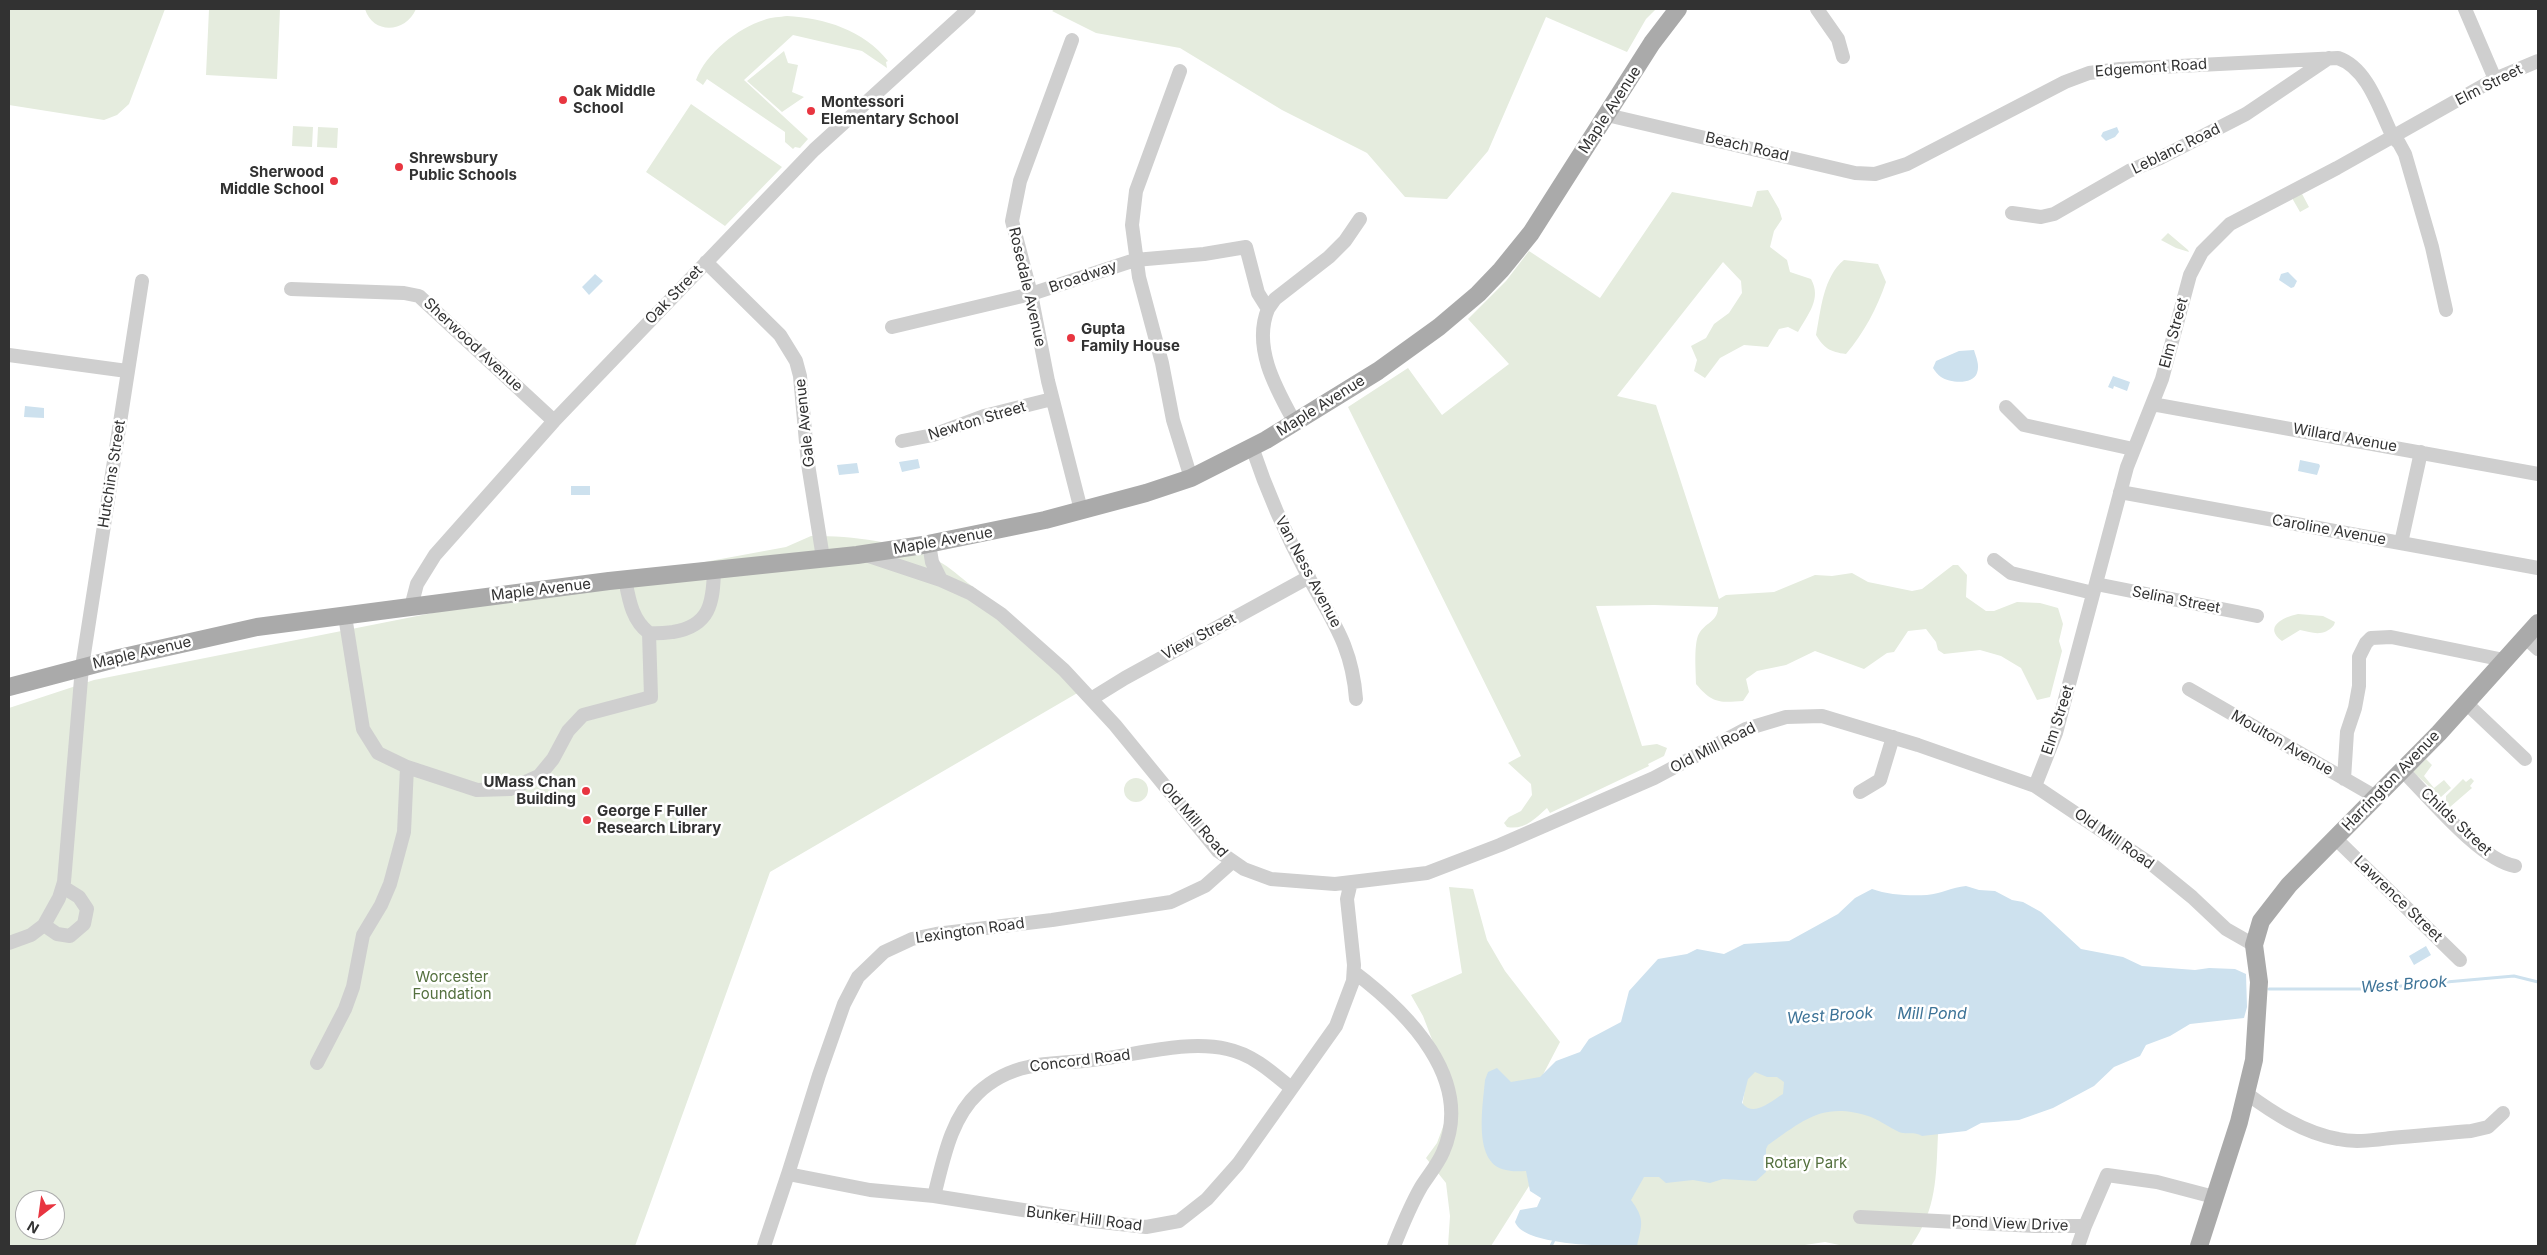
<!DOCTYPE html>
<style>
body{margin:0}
#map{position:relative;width:2547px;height:1255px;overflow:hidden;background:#fff;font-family:Inter,sans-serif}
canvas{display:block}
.frame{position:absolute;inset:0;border:10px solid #323232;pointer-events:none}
.north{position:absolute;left:15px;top:1190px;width:50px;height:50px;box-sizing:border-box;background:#fff;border:1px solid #adadad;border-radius:50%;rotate:210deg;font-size:14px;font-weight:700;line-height:20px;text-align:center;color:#323232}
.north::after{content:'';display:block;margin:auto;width:18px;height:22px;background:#e83540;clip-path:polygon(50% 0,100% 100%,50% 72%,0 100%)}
</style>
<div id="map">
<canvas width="2547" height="1255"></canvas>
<div class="frame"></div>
<div class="north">N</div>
</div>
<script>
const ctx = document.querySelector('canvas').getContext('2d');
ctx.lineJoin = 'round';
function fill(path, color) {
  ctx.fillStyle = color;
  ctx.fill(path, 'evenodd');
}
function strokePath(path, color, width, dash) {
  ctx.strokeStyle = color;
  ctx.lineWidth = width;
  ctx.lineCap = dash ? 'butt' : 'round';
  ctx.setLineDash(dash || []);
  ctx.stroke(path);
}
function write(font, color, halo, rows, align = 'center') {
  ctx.font = font + ' Inter,sans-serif';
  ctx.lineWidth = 5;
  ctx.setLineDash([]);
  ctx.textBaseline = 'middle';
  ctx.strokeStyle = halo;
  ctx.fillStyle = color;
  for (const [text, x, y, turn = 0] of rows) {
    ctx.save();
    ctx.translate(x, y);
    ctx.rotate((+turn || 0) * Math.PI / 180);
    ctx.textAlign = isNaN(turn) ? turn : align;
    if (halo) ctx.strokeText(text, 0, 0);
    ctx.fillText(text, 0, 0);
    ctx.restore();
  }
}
const green = new Path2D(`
 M9,9H165L129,104L117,115L104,120L9,105Z
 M209,9H280L277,79L206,75Z
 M365,9H416C406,33 373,35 365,9Z
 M1055,9H1656L1646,19L1627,52L1546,17L1488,151L1447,199L1405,197L1367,153L1282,110L1180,48L1096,33L1052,11Z
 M787,16C824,18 864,30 888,61L886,62L887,68L862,51L793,35L744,80L808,139L800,148L795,147L793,149L785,142V132L707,79L703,85L696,80C706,53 738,28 764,20C771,17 780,17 787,16Z
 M784,51L788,63L798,65L792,92L804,97L782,112L747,81Z
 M691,104L782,167L725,226L646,172Z
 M293,126L313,127L312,147L292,146Z
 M318,127L338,128L337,148L317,147Z
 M1768,190L1779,209L1782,219L1774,231L1770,247L1787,260L1790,272L1811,279C1822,299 1808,314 1798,332L1788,327L1779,329L1768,347L1744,345L1720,358L1705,378L1694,371L1697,360L1691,346L1706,338L1714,324L1729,313L1742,293L1741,281L1723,262L1617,396L1656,405L1719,599L1726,595L1774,592L1815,575L1832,576L1852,573L1868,582L1912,591L1922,589L1953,565H1958L1967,575L1966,597L1986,611H1994L2017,602L2040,603L2058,608L2063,624L2059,641L2062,651L2050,697L2037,700L2021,668L2001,656L1980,650L1944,654L1938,650L1936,642L1926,629L1908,631L1894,652L1887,653L1864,669L1815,651L1786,665L1757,671L1746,679L1749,692L1743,701C1719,703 1712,703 1696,684C1696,672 1693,641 1700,632C1707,622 1718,621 1718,607L1654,605L1596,606L1642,746L1657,744L1667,748L1664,756L1648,764L1649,766L1550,813L1547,808C1534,820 1524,830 1507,827L1504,823L1509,817L1521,811L1532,795L1531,784L1508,763L1521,756L1348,407L1408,368L1442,415L1509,364L1468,319L1506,281L1529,251L1600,298L1672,192L1752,207L1757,191Z
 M2301,192L2309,207L2300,212L2292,198Z
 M2168,233L2188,250L2189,252L2176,248L2161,240Z
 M1844,260L1878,264L1886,282C1877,308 1864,333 1846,354C1830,352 1824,348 1816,335C1821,310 1823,277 1844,260Z
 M811,536C855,536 898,541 938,561C950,567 961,578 972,586C1013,617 1049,652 1086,688L770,872L635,1246H9V708L94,680L493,601L786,547ZM25,1200H55V1230H25Z
 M2298,614L2323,616L2335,622L2334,625C2324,637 2313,633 2300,630L2282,641C2263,627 2283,617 2298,614Z
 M2426,759L2432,765L2424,776L2434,788L2444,780L2451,788L2441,797L2413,772Z
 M1124 790a12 12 0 1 1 24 0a12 12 0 1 1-24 0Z
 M2471,778L2474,781L2470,786L2472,788L2450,807L2446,803V796L2463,779L2466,782Z
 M1449,887L1473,889L1487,940L1505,971L1560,1042L1509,1140L1539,1180L1529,1186L1491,1246H1448L1450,1216L1446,1183L1426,1158L1437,1143L1447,1116L1433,1042L1423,1016L1411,995L1462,973Z
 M1752,1047L1938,1134C1936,1177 1937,1209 1911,1246H1844L1825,1242L1798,1246H1594L1633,1174L1742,1107Z`);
const water = new Path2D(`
 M2117,127L2119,132L2115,137L2106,141L2101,136L2103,132Z
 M2288,272L2297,281L2294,287L2291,288L2279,280L2281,274Z
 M595,274L603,281L589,295L582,287Z
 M1974,350C1976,357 1980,365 1977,373C1973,385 1950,383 1941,377C1938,375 1935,371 1933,368L1936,361L1959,351Z
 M2113,376L2130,382L2127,391L2114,386L2113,389L2108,387Z
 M25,406L44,408V418L24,417Z
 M918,459L920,468L902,472L899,462Z
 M2300,460L2319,464L2320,466L2317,475L2298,471Z
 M857,463L859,473L839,475L837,465Z
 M571,486H590V495H571Z
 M1966,886L1979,890L1995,891L2012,900L2023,902L2041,912L2081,949L2123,957L2142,966L2195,970L2209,968L2235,969L2246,974L2247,1007L2244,1018L2190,1024L2170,1036L2146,1045L2140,1056L2114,1067L2094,1086L2053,1108L2019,1120L1981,1123L1966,1131L1922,1136C1914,1131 1907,1135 1899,1132C1890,1128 1881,1121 1871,1117C1824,1101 1805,1119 1768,1145L1766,1149V1172L1756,1181L1723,1179L1710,1183L1693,1180L1666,1183L1659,1177H1644L1631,1200C1645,1219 1642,1224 1637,1246C1613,1246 1524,1247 1515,1222L1520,1210L1537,1207L1541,1198L1530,1191L1526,1171C1520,1171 1513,1172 1506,1170C1472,1164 1483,1105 1485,1080L1488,1072L1497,1068L1511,1082L1540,1077L1556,1061L1580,1052L1589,1039L1621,1022L1629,991L1658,959L1687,954L1697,949L1724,954L1744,944L1789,941L1838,914L1855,898L1872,889C1888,895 1910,896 1927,895C1941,894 1952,887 1966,886ZM1755,1072L1767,1077H1777L1784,1082L1783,1094C1771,1101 1754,1118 1742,1103L1748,1079Z
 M2426,946L2431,955L2414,965L2409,956Z`);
const stream = new Path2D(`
 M2269,989H2367L2514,976L2538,982
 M1551,1246L1555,1238`);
const minor = new Path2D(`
 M1817,9L1838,39L1843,57
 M2465,9L2495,79
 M1072,40L1020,181L1012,221L1031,294L1048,381L1081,510
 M1180,71L1136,191L1132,225L1139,277L1162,363L1173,420L1191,478
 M1607,115L1855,173L1875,174L1907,164L2065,82L2089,73L2120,69L2338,58C2368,68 2380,111 2393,137L2399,143L2405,154L2432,247L2446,310
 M2012,213L2041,217L2054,214L2129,171L2160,158L2246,114L2329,58
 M706,262L780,335L796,361L800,376L808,464L823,558
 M291,289L404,293L419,296L554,421
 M1268,309L1275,299L1329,257L1345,241L1360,219
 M892,327L1031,294L1135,260L1204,254L1246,247L1258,293L1268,309C1252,348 1277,390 1295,423
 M9,355L127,371
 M2152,404L2538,474
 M2006,407L2024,425L2133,449
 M902,441L933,435L984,416L1052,399
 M1252,447C1267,492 1286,535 1308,576C1332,621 1352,645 1356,699
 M2120,492L2538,568
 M2401,543L2421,452
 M929,544L932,562L941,580
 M866,555L941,580L970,593L1001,614L1064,670L1115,725L1218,851L1244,869L1271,879L1335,884L1427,873L1500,845L1654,778L1746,729L1786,717L1822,716L1918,745L2035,786L2154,866L2192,897L2226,929L2254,945
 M1994,560L2011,573L2093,593
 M625,579C629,600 632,620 649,633C658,634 665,633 673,632C710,626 713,603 714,571
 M2096,584L2257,616
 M411,607L417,584L435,555L554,421L814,150L969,9
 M2525,637L2538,649
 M2189,689L2376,797
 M1091,699L1125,678L1309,577
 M2466,703L2525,759
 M407,767L477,790L510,789L539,776L553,759L568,731L583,715L651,697L649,633
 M2402,770C2428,796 2481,861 2515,866
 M2344,779L2347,732L2355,708L2359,686V657L2366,643L2371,638L2391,637L2504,660
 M2035,786L2056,733L2127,467L2162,379L2190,275L2202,252L2230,224L2337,168L2495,79L2538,61
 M1860,792L1880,780L1893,737
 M2335,838L2460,960
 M63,887L79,897L87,909L84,924L70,936L57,934L44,925L59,898L64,882L82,667L142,281
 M9,943L31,935L44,925
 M1354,972C1407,1012 1475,1079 1443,1152C1438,1164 1428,1176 1421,1187C1410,1206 1402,1226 1394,1246
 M317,1063L345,1009L353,987L363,935L381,905L390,884L404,832L407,767L378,753L363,729L345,616
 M2246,1093C2273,1113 2304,1133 2338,1139C2355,1143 2374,1140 2391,1138C2418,1136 2445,1133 2471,1131L2488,1127L2503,1113
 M788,1174L819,1075L844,1004L858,977L884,952L912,939L936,934L1052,920L1171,902L1205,886L1232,862
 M934,1196C943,1162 950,1119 978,1093C992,1080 1009,1071 1028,1067C1049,1062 1071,1063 1092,1060C1133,1056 1186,1039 1227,1049C1252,1054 1272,1072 1291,1088
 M1860,1217L2035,1226H2085L2107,1175L2157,1182L2214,1197
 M764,1246L788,1174L870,1190L934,1196L1093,1221L1146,1227L1179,1221L1207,1199L1238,1164L1336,1026L1353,981L1354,965L1347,899L1351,882
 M2078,1246L2085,1226`);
const major = new Path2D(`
 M9,687L119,658L257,627L609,581L857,555L923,545L1045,520L1146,493L1191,478L1266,440L1378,371L1439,327L1478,294L1501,270L1531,233L1652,43L1678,9
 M2199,1246L2239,1122L2254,1060L2259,982L2254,945L2261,921L2289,885L2439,733L2538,623`);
const markers = [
 [563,100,5,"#e83540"],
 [811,111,5,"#e83540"],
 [399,167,5,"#e83540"],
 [334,181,5,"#e83540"],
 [1071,338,5,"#e83540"],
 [586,791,5,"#e83540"],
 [587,820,5,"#e83540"]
];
const streetNames = [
 ["Edgemont Road",2151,68,-4],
 ["Elm Street",2489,85,-27],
 ["Maple Avenue",1610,110,-57],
 ["Beach Road",1747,147,13],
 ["Leblanc Road",2176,149,-26],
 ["Broadway",1083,277,-19],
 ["Rosedale Avenue",1027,287,77],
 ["Oak Street",674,295,-46],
 ["Elm Street",2174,333,-75],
 ["Sherwood Avenue",473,345,43],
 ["Maple Avenue",1321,406,-32],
 ["Newton Street",977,421,-17],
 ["Gale Avenue",805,423,-96],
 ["Willard Avenue",2345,438,10],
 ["Hutchins Street",112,474,-81],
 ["Caroline Avenue",2329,530,10],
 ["Maple Avenue",943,541,-10],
 ["Van Ness Avenue",1308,572,62],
 ["Maple Avenue",541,590,-7],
 ["Selina Street",2176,600,11],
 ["View Street",1199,637,-28],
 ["Maple Avenue",142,653,-13],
 ["Elm Street",2058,720,-72],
 ["Moulton Avenue",2282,743,30],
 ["Old Mill Road",1713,748,-27],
 ["Harrington Avenue",2391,781,-46],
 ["Old Mill Road",1194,820,49],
 ["Childs Street",2456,822,43],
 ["Old Mill Road",2114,839,35],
 ["Lawrence Street",2398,899,44],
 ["Lexington Road",970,931,-8],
 ["Concord Road",1080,1061,-7],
 ["Bunker Hill Road",1084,1219,7],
 ["Pond View Drive",2010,1224,2]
];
const poiNames = [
 ["Oak Middle",573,91],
 ["School",573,108],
 ["Montessori",821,102],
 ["Elementary School",821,119],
 ["Shrewsbury",409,158],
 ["Public Schools",409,175],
 ["Sherwood",324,172,"right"],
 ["Middle School",324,189,"right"],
 ["Gupta",1081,329],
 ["Family House",1081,346],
 ["UMass Chan",576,782,"right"],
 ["Building",576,799,"right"],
 ["George F Fuller",597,811],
 ["Research Library",597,828]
];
const parkNames = [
 ["Worcester",452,977],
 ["Foundation",452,994],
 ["Rotary Park",1806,1163]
];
const waterNames = [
 ["West Brook",2404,985,-4],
 ["Mill Pond",1932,1014],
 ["West Brook",1830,1016,-4]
];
fill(green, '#e5ecde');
fill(water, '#cde1ee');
strokePath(stream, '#cde1ee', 3);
strokePath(minor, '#cfcfcf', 14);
strokePath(major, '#aaa', 18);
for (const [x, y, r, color] of markers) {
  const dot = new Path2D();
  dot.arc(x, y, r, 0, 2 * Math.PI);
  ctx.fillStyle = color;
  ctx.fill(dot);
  strokePath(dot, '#fff', 2);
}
write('15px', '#323232', '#fff', streetNames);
write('bold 15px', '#323232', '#fff', poiNames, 'left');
write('15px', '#54703e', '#fff', parkNames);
write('italic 16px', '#3d7397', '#fff', waterNames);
</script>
